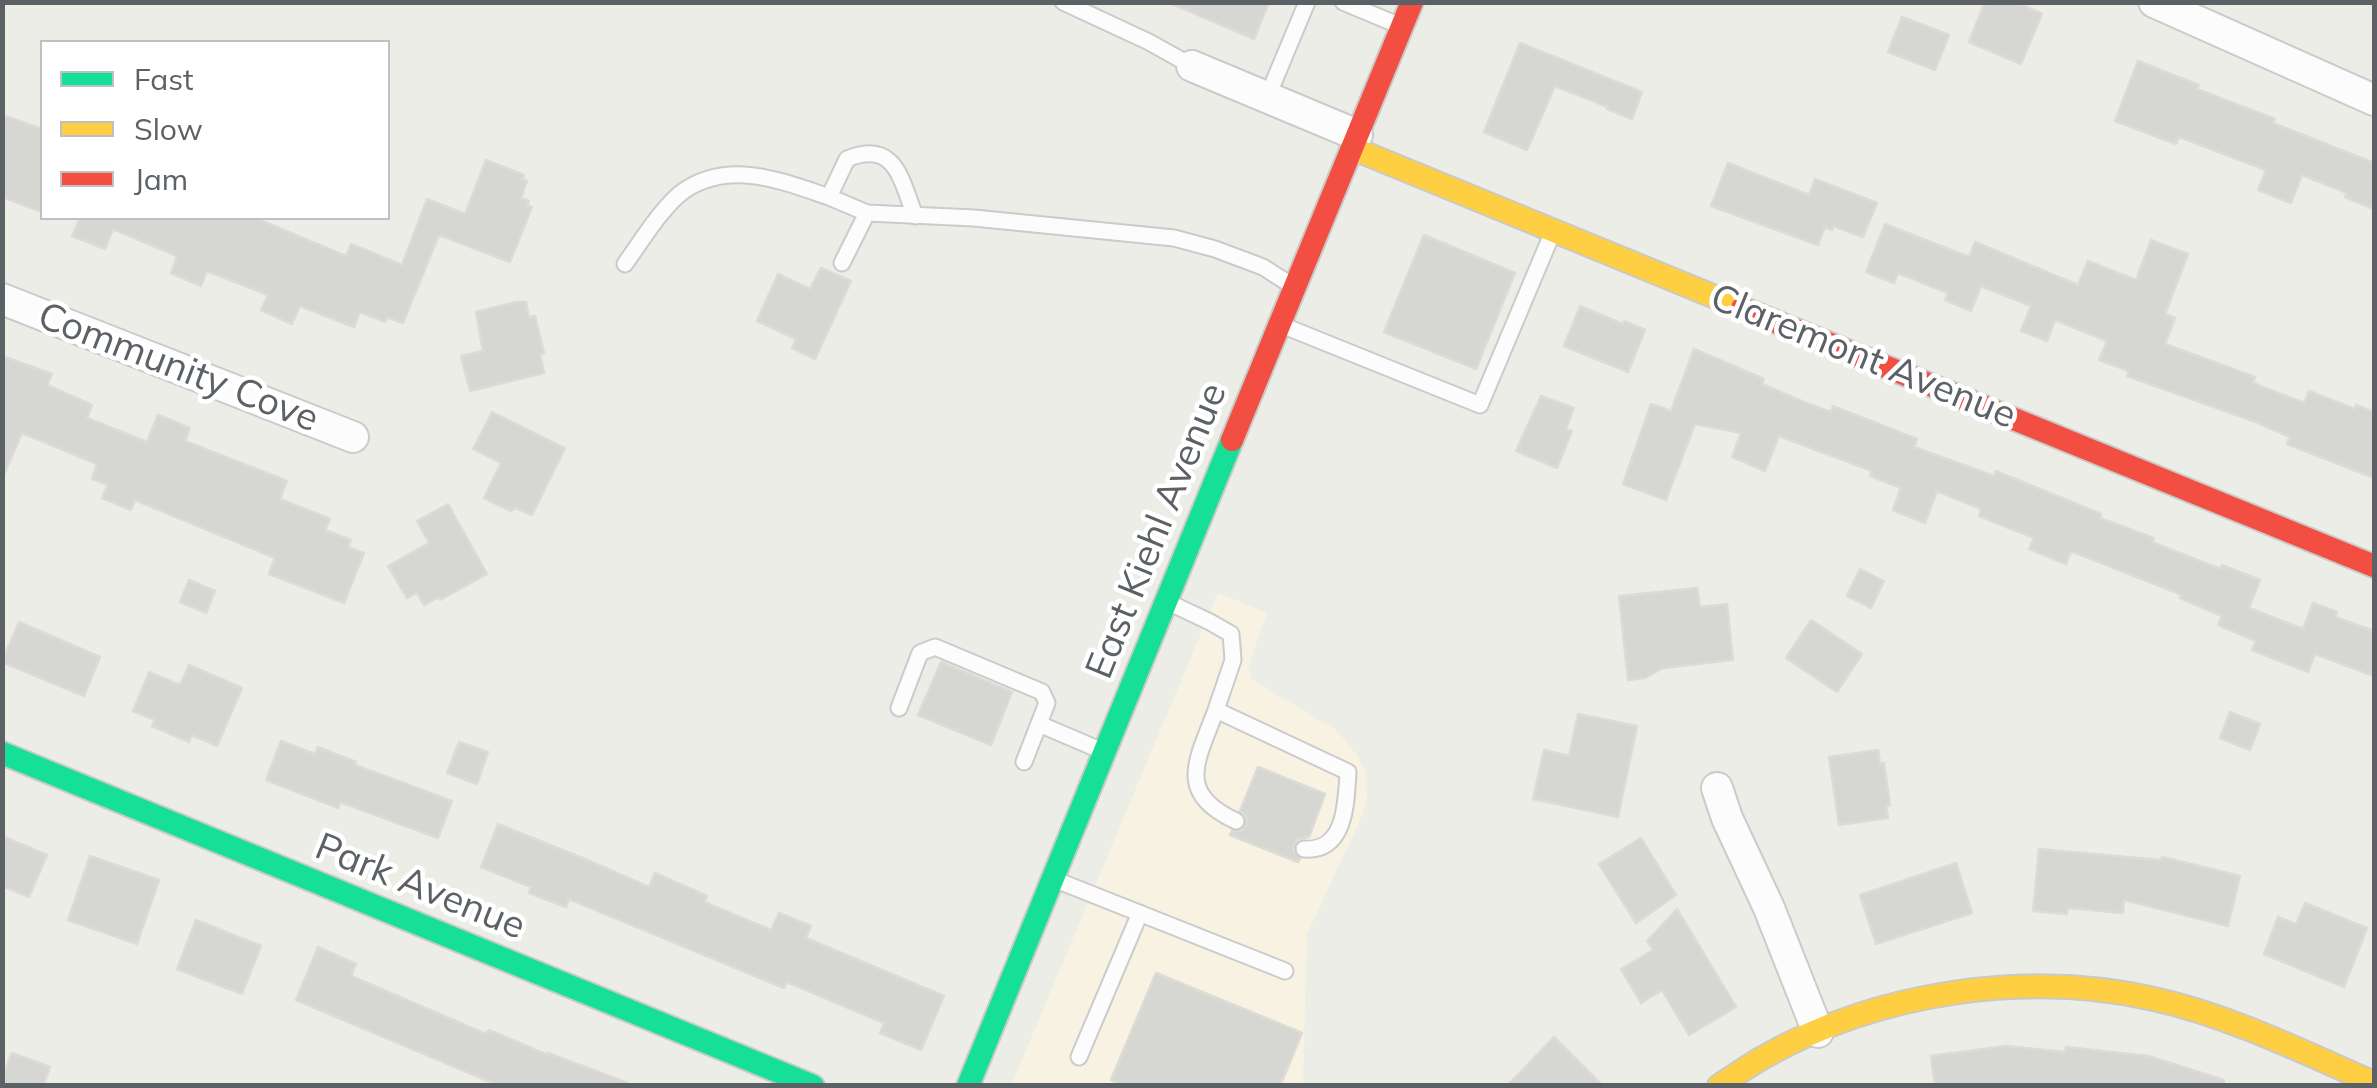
<!DOCTYPE html>
<style>
body{margin:0}
#map{position:relative;width:2377px;height:1088px;overflow:hidden;background:#edede8;font-family:Mulish,sans-serif}
canvas{display:block}
.frame{position:absolute;inset:0;border:5px solid #5c6166;pointer-events:none}
.legend{position:absolute;left:40px;top:40px;width:350px;height:180px;box-sizing:border-box;background:#fff;border:2px solid #bec0c2;margin:0;padding:12px 18px;list-style:none;font-size:30px;color:#5c6166}
.legend li{display:flex;align-items:center;gap:20px;height:50px}
.legend b{width:50px;border:2px solid #bec0c2}
</style>
<div id="map">
<canvas width="2377" height="1088"></canvas>
<div class="frame"></div>
<ul class="legend">
<li><b style="height:12px;background:#16e098"></b>Fast</li>
<li><b style="height:12px;background:#ffcf43"></b>Slow</li>
<li><b style="height:12px;background:#f24e42"></b>Jam</li>
</ul>
</div>
<script>
const ctx = document.querySelector('canvas').getContext('2d');
ctx.lineJoin = 'round';
function fill(path, color) {
  ctx.fillStyle = color;
  ctx.fill(path, 'evenodd');
}
function strokePath(path, color, width, dash) {
  ctx.strokeStyle = color;
  ctx.lineWidth = width;
  ctx.lineCap = dash ? 'butt' : 'round';
  ctx.setLineDash(dash || []);
  ctx.stroke(path);
}
function write(font, color, halo, rows, align = 'center') {
  ctx.font = font + ' Mulish,sans-serif';
  ctx.lineWidth = 9;
  ctx.setLineDash([]);
  ctx.textBaseline = 'middle';
  ctx.strokeStyle = halo;
  ctx.fillStyle = color;
  for (const [text, x, y, turn = 0] of rows) {
    ctx.save();
    ctx.translate(x, y);
    ctx.rotate((+turn || 0) * Math.PI / 180);
    ctx.textAlign = isNaN(turn) ? turn : align;
    if (halo) ctx.strokeText(text, 0, 0);
    ctx.fillText(text, 0, 0);
    ctx.restore();
  }
}
const commercial = new Path2D(`
 M1218,593L1267,613L1251,659L1249,668L1251,679L1336,730L1358,756L1366,773L1367,799L1362,816L1307,934L1303,1085L1011,1086Z`);
const building = new Path2D(`
 M1168,2H1269L1254,39Z
 M1985,2H2015L2042,14L2021,64L1969,42Z
 M1902,17L1949,35L1935,70L1888,52Z
 M1520,43L1642,92L1632,119L1607,109L1608,107L1555,86L1527,150L1484,132Z
 M2138,61L2199,85L2197,89L2275,119L2273,123L2374,163V209L2345,197L2347,193L2302,175L2291,203L2258,190L2266,170L2179,137L2176,144L2115,121Z
 M2,115L42,129V212L2,197Z
 M486,160L524,175L522,179L527,181L521,198L529,201L527,205L532,207L510,262L439,235L403,323L387,317L385,322L360,312L354,327L300,306L292,324L261,310L268,295L207,271L201,286L171,273L177,256L113,229L105,249L72,236L80,218H255L346,256L351,244L402,265L427,199L465,214Z
 M1728,163L1809,195L1815,179L1877,203L1863,237L1833,226L1832,230L1825,227L1818,245L1711,206Z
 M1885,224L1969,257L1975,242L2078,285L2088,261L2136,280L2151,240L2188,254L2165,314L2175,318L2165,344L2255,377L2253,383L2304,403L2309,391L2355,409L2356,405L2374,412V478L2287,444L2290,437L2256,422L2127,376L2129,371L2099,360L2107,341L2055,320L2047,341L2021,331L2031,306L1981,286L1971,311L1945,300L1948,293L1898,273L1894,283L1866,272Z
 M1424,235L1515,273L1476,369L1384,332Z
 M821,268L851,281L815,359L792,348L796,339L757,321L778,274L810,289Z
 M516,302H526L529,317L535,316L544,353L540,354L544,373L470,391L461,356L483,351L476,312Z
 M1580,306L1623,324L1624,321L1645,330L1628,372L1564,346Z
 M1694,349L1764,379L1762,384L1806,403L1831,412L1833,406L1917,439L1914,447L1994,476L1996,471L2101,514L2100,518L2154,538L2152,542L2220,569L2222,565L2260,580L2249,608L2303,629L2313,603L2337,612L2335,617L2374,631V676L2315,654L2308,672L2252,650L2256,641L2218,625L2222,616L2180,598L2182,595L2071,551L2066,564L2029,549L2034,538L1979,516L1981,509L1937,491L1925,523L1893,510L1901,488L1870,476L1872,471L1779,436L1765,471L1732,457L1741,433L1695,424L1666,500L1623,484L1651,404L1671,411Z
 M2,356L52,374L47,385L92,405L87,418L147,442L158,415L190,428L185,441L287,481L280,499L330,519L325,530L351,540L348,547L364,553L344,603L269,574L275,558L135,500L131,510L102,498L108,485L92,479L97,464L22,433L2,479Z
 M1541,396L1574,408L1566,429L1572,431L1557,468L1516,451Z
 M492,412L565,448L532,515L516,508L511,511L484,498L501,463L473,449Z
 M448,504L487,574L440,600L439,597L424,605L417,593L407,598L388,566L429,543L417,521Z
 M1860,569L1884,581L1871,608L1847,596Z
 M189,580L215,591L206,613L180,602Z
 M1697,588L1700,607L1727,604L1733,660L1663,668L1645,678L1628,680L1619,596Z
 M1811,620L1862,654L1837,692L1786,658Z
 M19,622L100,657L84,696L2,662Z
 M941,662L1012,692L991,745L918,715Z
 M189,665L242,688L217,746L192,735L189,742L152,726L155,720L133,711L149,672L180,685Z
 M2230,712L2260,724L2250,750L2220,738Z
 M1578,714L1637,726L1618,817L1533,799L1544,750L1569,756Z
 M281,741L315,754L318,747L356,762L355,765L452,801L438,838L340,802L338,808L266,780Z
 M459,742L488,752L477,784L447,773Z
 M1878,750L1880,764L1884,763L1890,805L1886,806L1888,818L1839,825L1829,757Z
 M1258,767L1325,794L1309,837L1298,839L1294,845L1293,851L1300,859L1298,862L1230,835L1232,831H1241L1246,826V816L1240,811Z
 M498,824L585,859L649,887L655,873L707,896L704,902L771,930L779,913L811,926L806,938L944,996L921,1050L880,1033L884,1023L787,982L784,988L569,899L566,907L529,893L531,887L481,867Z
 M2,836L47,855L29,897L2,886Z
 M1641,838L1676,895L1636,923L1599,864Z
 M2039,849L2161,860L2162,857L2240,876L2228,926L2124,900L2123,913L2068,908L2067,914L2033,911Z
 M90,856L159,880L137,944L68,920Z
 M1956,863L1972,913L1876,944L1860,895Z
 M2305,903L2367,928L2344,987L2264,954L2278,917L2296,924Z
 M1677,909L1736,1007L1689,1035L1662,990L1641,1003L1621,969L1653,950L1647,941Z
 M196,920L261,946L242,994L177,969Z
 M318,947L356,964L351,976L486,1034L489,1030L548,1055V1053L628,1083V1086H500L296,1000Z
 M1156,973L1302,1033L1280,1086H1123L1111,1080Z
 M1554,1037L1603,1086H1507Z
 M2006,1046L2065,1052L2066,1047L2148,1056L2224,1080L2223,1086H1935L1931,1056Z
 M12,1053L50,1067L43,1086H2V1079Z`);
const lane = new Path2D(`
 M1063,2L1149,42L1192,66
 M1343,2L1398,25
 M1267,98L1307,2
 M867,213L829,197L847,159C895,139 901,179 915,216
 M842,263L867,213L974,218L1174,238L1215,249L1263,267L1291,285
 M625,264C640,243 664,204 685,190C731,160 782,181 829,197
 M1284,326L1480,405L1552,234
 M1170,603L1210,622L1231,634L1233,660L1216,710L1348,772C1346,803 1346,852 1304,849
 M899,708L920,653L935,647L1042,692L1047,703L1024,762
 M1216,710C1197,761 1175,793 1236,821
 M1039,724L1100,750
 M1056,880L1285,971
 M1079,1057L1140,913`);
const street = new Path2D(`
 M2154,2L2374,100
 M1192,66L1357,135
 M2,299L353,437
 M1717,788L1727,818L1769,908L1818,1032`);
const fast = new Path2D(`
 M2,753L813,1086
 M968,1086L1232,440`);
const slow = new Path2D(`
 M1352,148L1742,308
 M1719,1086C1734,1076 1748,1066 1764,1057C1878,992 2026,970 2154,999C2230,1016 2303,1052 2374,1083`);
const jam = new Path2D(`
 M1742,308L2374,566
 M1232,440L1412,2`);
const streetNames = [
 ["Claremont Avenue",1863,357,22],
 ["Community Cove",178,368,21],
 ["East Kiehl Avenue",1157,531,-68],
 ["Park Avenue",420,887,22]
];
fill(commercial, '#f7f2e1');
fill(building, '#d6d6d3');
strokePath(building, '#dcdbd6', 2.5);
strokePath(lane, '#cacbca', 19);
strokePath(street, '#cacbca', 34);
strokePath(fast, '#c9cac8', 26);
strokePath(slow, '#c9cac8', 26);
strokePath(jam, '#c9cac8', 26);
strokePath(lane, '#fcfcfc', 15);
strokePath(street, '#fcfcfc', 30);
strokePath(fast, '#16e098', 22);
strokePath(slow, '#ffcf43', 22);
strokePath(jam, '#f24e42', 22);
write('38px', '#5c6166', '#fff', streetNames);
</script>
